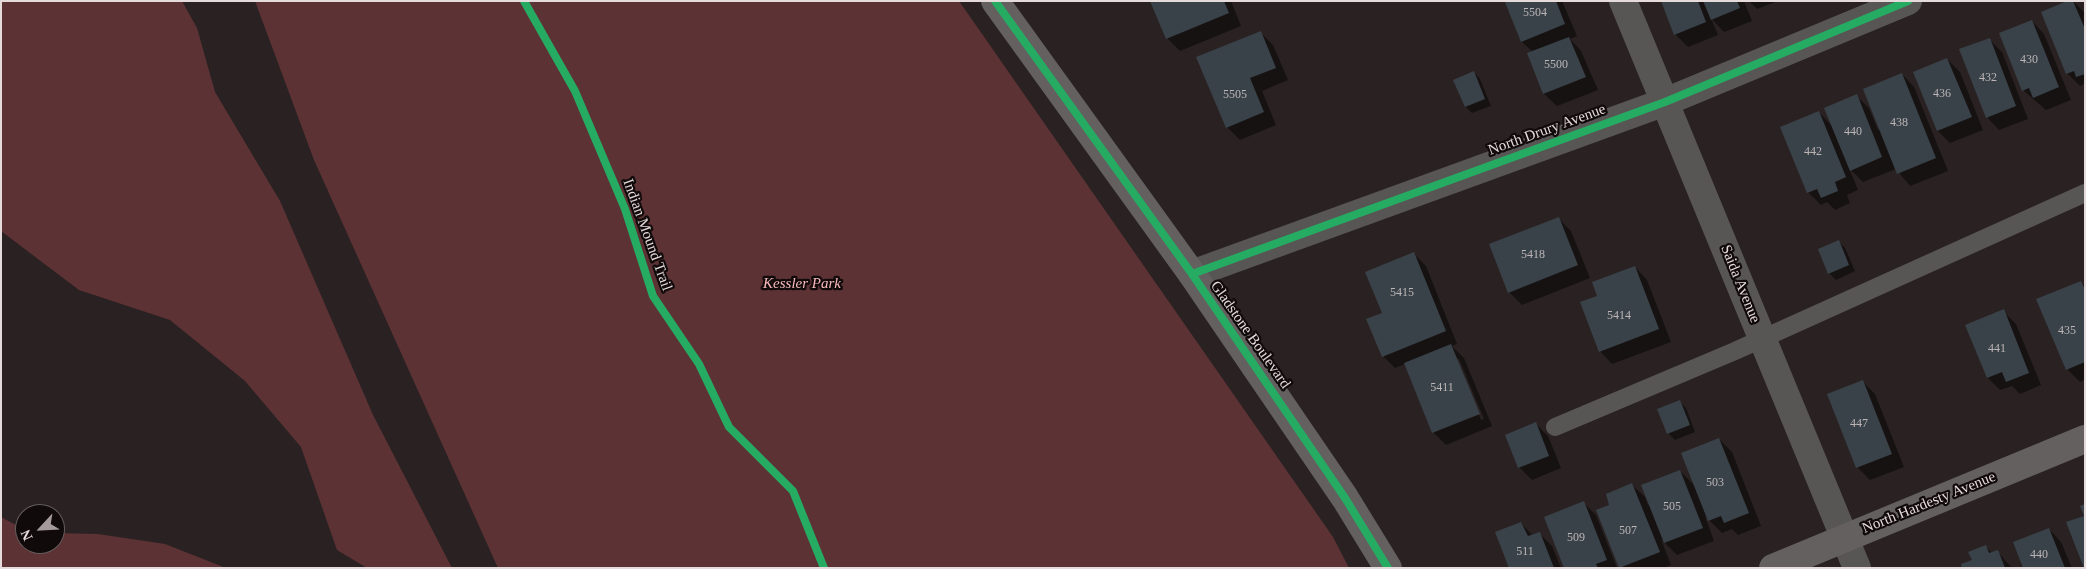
<!DOCTYPE html>
<style>
body{margin:0}
#map{position:relative;width:2086px;height:569px;overflow:hidden;background:#2a2222;font-family:"Times New Roman",serif}
canvas{display:block}
.frame{position:absolute;inset:0;border:2px solid #e6dbdb;pointer-events:none}
.north{position:absolute;left:15px;top:504px;width:50px;height:50px;box-sizing:border-box;background:#110a0a;border:1px solid #665e5e;border-radius:50%;rotate:245deg;font-size:14px;font-weight:700;line-height:20px;text-align:center;color:#e6dbdb}
.north::after{content:'';display:block;margin:auto;width:18px;height:22px;background:#a49a9a;clip-path:polygon(50% 0,100% 100%,50% 72%,0 100%)}
</style>
<div id="map">
<canvas width="2086" height="569"></canvas>
<div class="frame"></div>
<div class="north">N</div>
</div>
<script>
const ctx = document.querySelector('canvas').getContext('2d');
ctx.lineJoin = 'round';
function fill(path, color) {
  ctx.fillStyle = color;
  ctx.fill(path, 'evenodd');
}
function strokePath(path, color, width, dash) {
  ctx.strokeStyle = color;
  ctx.lineWidth = width;
  ctx.lineCap = dash ? 'butt' : 'round';
  ctx.setLineDash(dash || []);
  ctx.stroke(path);
}
function write(font, color, halo, rows, align = 'center') {
  ctx.font = font + ' "Times New Roman",serif';
  ctx.lineWidth = 4.5;
  ctx.setLineDash([]);
  ctx.textBaseline = 'middle';
  ctx.strokeStyle = halo;
  ctx.fillStyle = color;
  for (const [text, x, y, turn = 0] of rows) {
    ctx.save();
    ctx.translate(x, y);
    ctx.rotate((+turn || 0) * Math.PI / 180);
    ctx.textAlign = isNaN(turn) ? turn : align;
    if (halo) ctx.strokeText(text, 0, 0);
    ctx.fillText(text, 0, 0);
    ctx.restore();
  }
}
const green = new Path2D(`
 M1,1H182L197,28L215,92L280,201L373,415L452,568H367L337,550L301,447L245,381L170,320L79,290L1,231Z
 M255,1H959L1333,537L1349,568H498L314,160Z
 M1,517L25,530V544H55V533L98,534L165,544L226,568H1Z`);
const shadow = new Path2D(`
 M1151,1H1231L1241,26L1180,51L1167,38Z
 M1510,1H1562L1577,36L1570,39L1581,51L1598,90L1557,106L1544,94L1528,54L1533,52L1522,42Z
 M1662,1H1744L1752,21L1724,32L1711,18L1718,35L1688,47L1675,34Z
 M1749,1H1778L1757,9Z
 M2073,1L2085,13V84L2080,86L2067,73Z
 M2032,21L2044,34L2071,100L2046,110L2023,90Z
 M1260,32L1273,45L1288,80L1262,91L1276,125L1240,140L1227,127Z
 M1989,39L2002,52L2028,119L1999,130L1987,117Z
 M1947,59L1960,72L1983,130L1950,143L1938,131Z
 M1474,72L1480,79L1491,106L1472,113L1466,107L1455,80Z
 M1902,74L1914,87L1948,171L1910,186L1896,169L1863,182L1849,168L1858,190L1847,195L1850,203L1835,210L1827,202L1821,205L1808,192L1819,112L1833,127L1856,96L1869,108L1878,130L1880,129Z
 M1558,218L1571,231L1590,278L1522,305L1509,292Z
 M1838,241L1845,248L1855,271L1836,280L1829,273Z
 M1414,254L1426,266L1457,344L1452,346L1464,358L1492,426L1446,445L1433,432L1405,364L1395,368L1383,356V314ZM1456,359H1459L1484,419L1481,420Z
 M1635,267L1647,280L1671,342L1612,364L1600,351L1598,297Z
 M2081,282L2085,286V380L2080,382L2067,369Z
 M2003,311L2016,324L2041,385L2020,394L2012,386L2000,390L1988,378Z
 M1862,381L1875,394L1904,467L1870,480L1857,467Z
 M1679,401L1686,408L1695,432L1675,440L1668,433Z
 M1536,424L1548,436L1561,468L1532,480L1519,467Z
 M1719,439L1732,452L1761,526L1738,535L1732,529L1722,533L1705,516L1714,541L1677,555L1661,539L1671,565L1663,568H1620L1611,505L1632,485L1645,497L1648,505L1650,504L1680,471L1696,487Z
 M1583,502L1596,515L1617,568H1566Z
 M1521,523L1533,536L1539,533L1552,546L1561,568H1510Z
 M2049,529L2061,542L2072,568H2024Z
 M1985,546L1992,553L1997,551L2012,568H1963L1973,561Z`);
const building = new Path2D(`
 M1150,1H1224L1229,13L1166,39Z
 M1507,1H1556L1565,24L1521,42L1505,2Z
 M1661,1H1698L1706,22L1674,35Z
 M1703,1H1737L1740,8L1711,20Z
 M2067,1H2073L2085,29V74L2076,77L2074,71L2066,74L2041,12Z
 M2032,20L2059,87L2033,98L2029,88L2022,91L1999,33Z
 M1261,31L1276,68L1250,78L1264,112L1226,128L1196,57Z
 M1569,37L1586,77L1543,94L1527,53Z
 M1990,38L2016,106L1986,118L1959,49Z
 M1947,58L1972,117L1937,131L1913,72Z
 M1474,71L1485,99L1465,107L1453,80Z
 M1902,73L1936,158L1897,174L1863,89Z
 M1857,94L1882,157L1850,171L1824,108Z
 M1819,111L1846,177L1835,182L1838,191L1821,198L1817,189L1807,193L1780,127Z
 M1559,217L1578,265L1508,293L1489,244Z
 M1839,240L1849,265L1828,274L1818,249Z
 M1414,252L1446,331L1382,357L1366,319L1382,313L1365,272Z
 M1635,266L1659,329L1599,352L1580,302L1597,296L1592,282Z
 M2081,281L2085,289V362L2066,370L2036,299Z
 M2004,309L2029,373L2006,382L2002,372L1987,378L1965,325Z
 M1451,344L1480,414L1432,433L1404,363Z
 M1863,380L1892,454L1856,468L1827,394Z
 M1680,400L1690,425L1667,434L1657,409Z
 M1536,422L1549,456L1518,468L1505,435Z
 M1719,438L1749,513L1724,523L1721,516L1708,521L1681,453Z
 M1680,470L1703,528L1664,543L1641,485Z
 M1632,483L1660,552L1619,568L1596,510L1609,505L1606,494Z
 M1584,501L1607,560L1596,564L1598,568H1564L1544,517Z
 M2085,504V568H2084L2066,522L2084,516L2080,506Z
 M1521,522L1528,536L1540,532L1554,568H1509L1495,532Z
 M2049,528L2065,568H2023L2013,542Z
 M1986,545L1989,553L1998,550L2005,568H1962L1961,564L1972,560L1968,552Z`);
const lane = new Path2D(`
 M1555,427L1735,351L2085,193`);
const street = new Path2D(`
 M1623,1L1857,568
 M1192,274L1665,102L1908,1`);
const secondary = new Path2D(`
 M995,1L1192,274L1345,498L1388,568
 M1773,568L2085,439`);
const cycleway = new Path2D(`
 M524,1L575,91L625,209L653,296L699,364L729,427L793,491L824,568
 M995,1L1192,274L1345,498L1388,568
 M1192,274L1665,102L1908,1`);
const numberNames = [
 ["5504",1535,13],
 ["430",2029,60],
 ["5500",1556,65],
 ["432",1988,78],
 ["436",1942,94],
 ["5505",1235,95],
 ["438",1899,123],
 ["440",1853,132],
 ["442",1813,152],
 ["5418",1533,255],
 ["5415",1402,293],
 ["5414",1619,316],
 ["435",2067,331],
 ["441",1997,349],
 ["5411",1442,388],
 ["447",1859,424],
 ["503",1715,483],
 ["505",1672,507],
 ["507",1628,531],
 ["509",1576,538],
 ["511",1525,552],
 ["440",2039,555]
];
const streetNames = [
 ["North Drury Avenue",1547,130,-20],
 ["Indian Mound Trail",647,235,70],
 ["Saida Avenue",1740,284,68],
 ["Gladstone Boulevard",1250,335,55],
 ["North Hardesty Avenue",1929,503,-22]
];
const parkNames = [
 ["Kessler Park",802,284]
];
fill(green, '#5d3235');
fill(shadow, '#0007');
fill(building, '#3a4249');
strokePath(lane, '#585555', 18);
strokePath(street, '#585555', 28);
strokePath(secondary, '#646060', 28);
strokePath(cycleway, '#26ab63', 8);
write('12px', '#bbb5b6', null, numberNames);
write('15px', '#e6dbdb', '#110a0a', streetNames);
write('italic 15px', '#f8b9bc', '#110a0a', parkNames);
</script>
